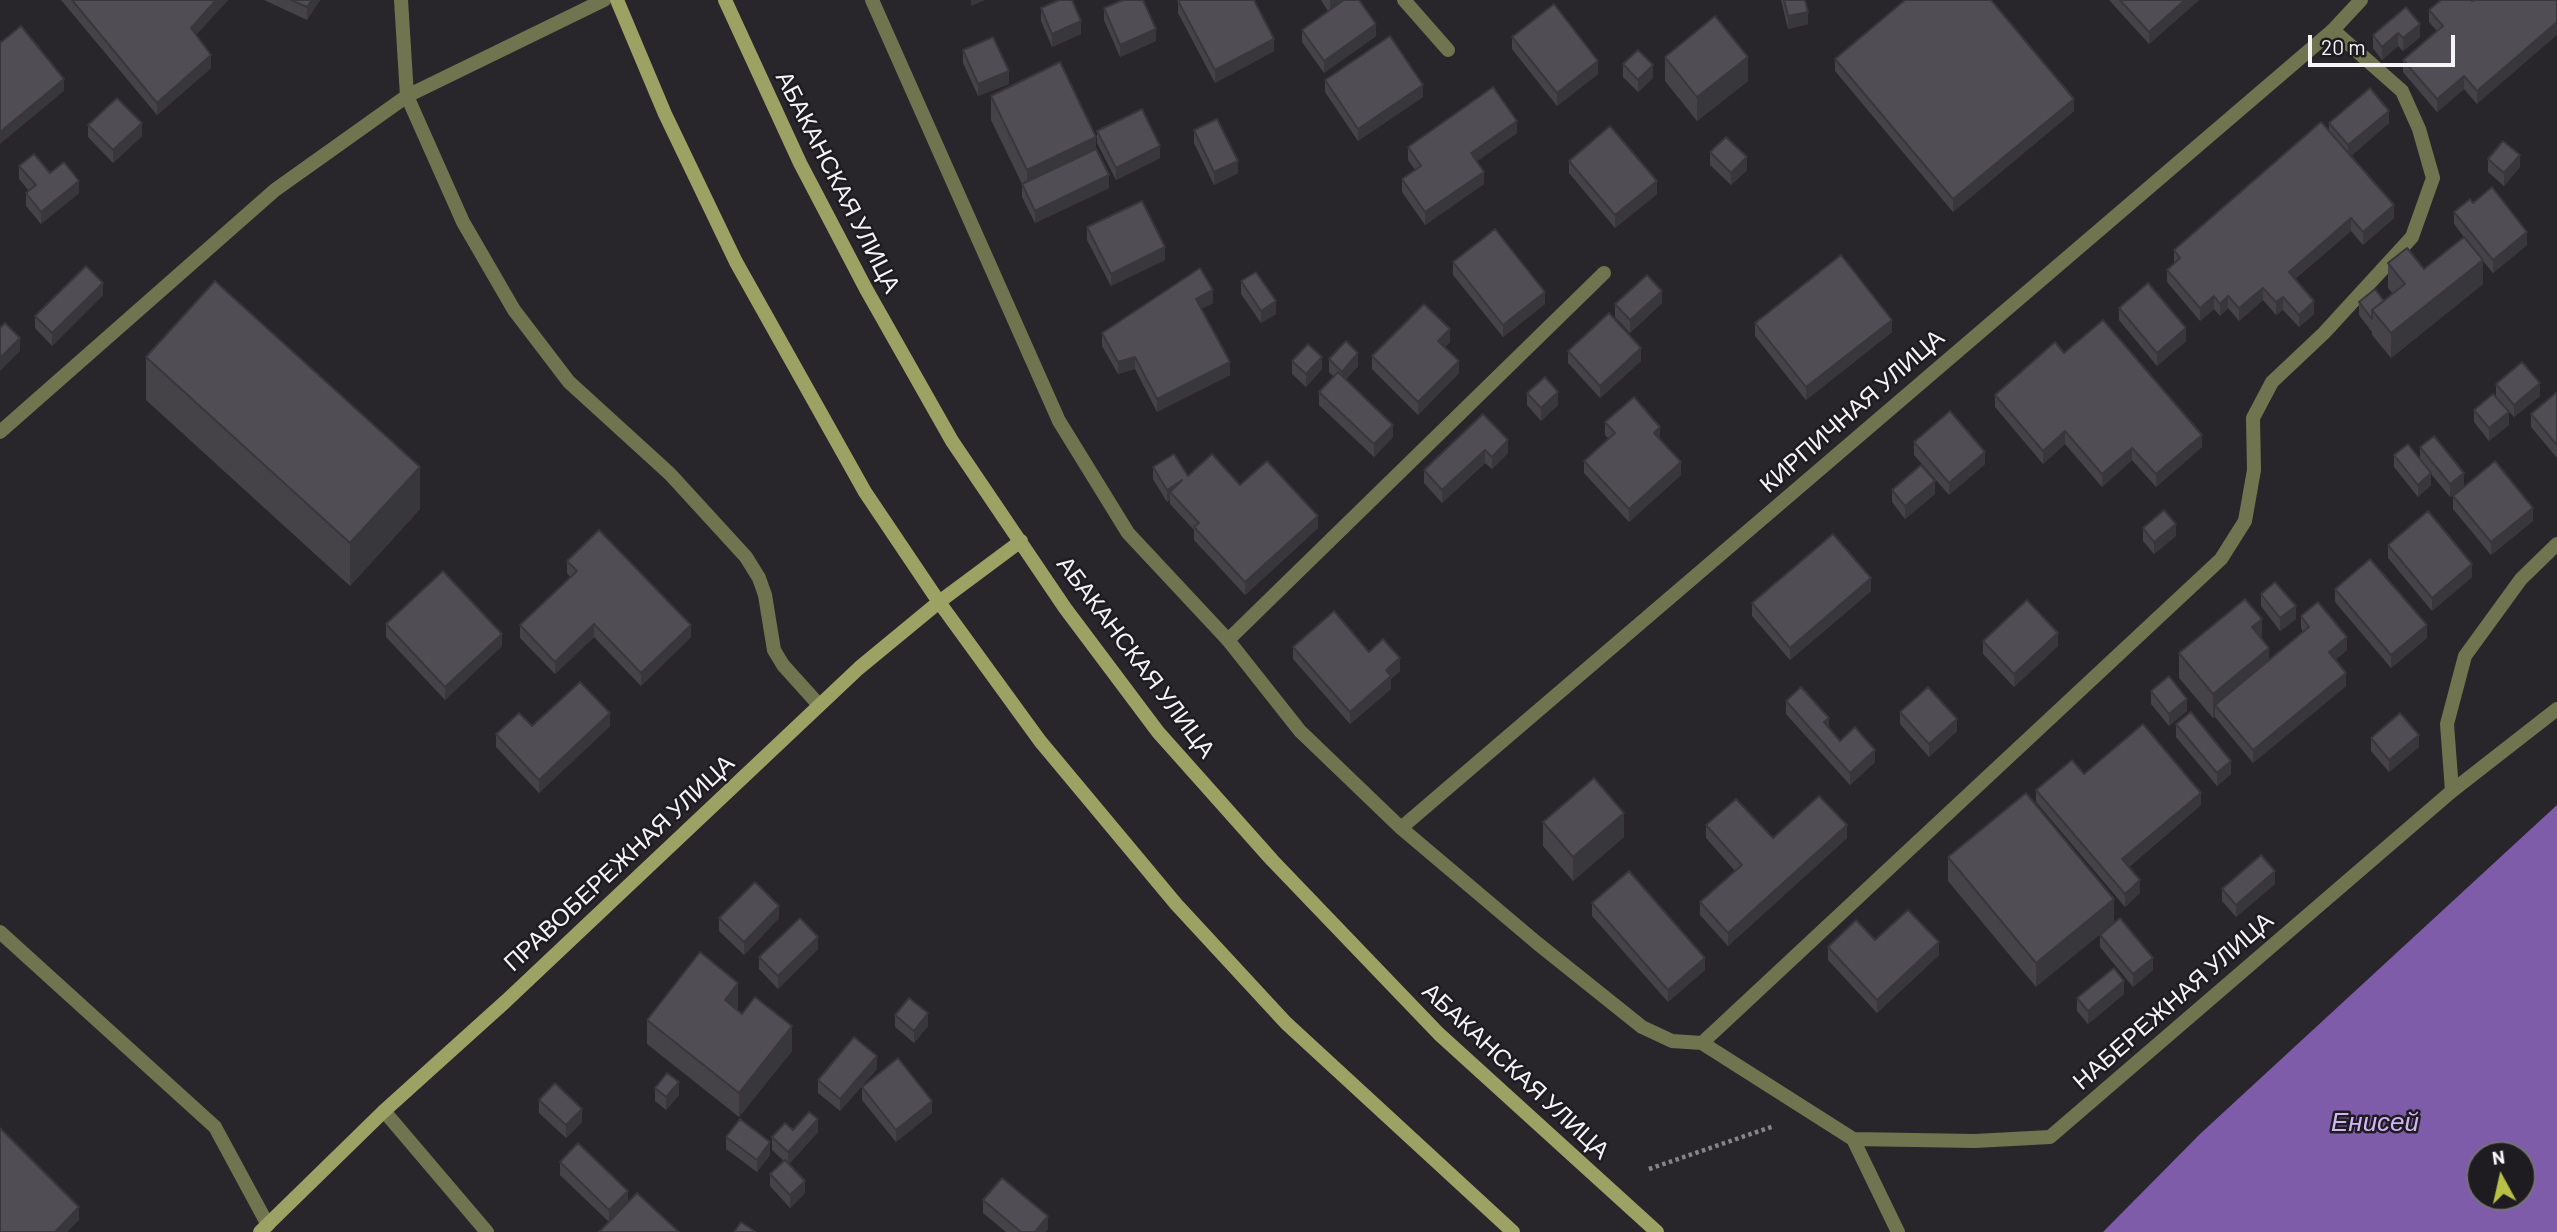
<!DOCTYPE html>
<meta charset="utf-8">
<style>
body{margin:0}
#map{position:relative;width:2557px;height:1232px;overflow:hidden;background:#28262b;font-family:Barlow,sans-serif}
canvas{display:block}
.north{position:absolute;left:2466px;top:1141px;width:70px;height:70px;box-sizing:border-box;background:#1e1c21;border:2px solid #747277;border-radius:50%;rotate:352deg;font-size:19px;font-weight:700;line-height:28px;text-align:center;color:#f5f4f7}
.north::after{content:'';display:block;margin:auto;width:24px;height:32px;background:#b9c046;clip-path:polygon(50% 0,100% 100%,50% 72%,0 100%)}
.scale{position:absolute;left:2308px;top:35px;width:147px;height:32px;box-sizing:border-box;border:4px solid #f5f4f7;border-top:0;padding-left:9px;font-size:21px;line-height:24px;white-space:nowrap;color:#f5f4f7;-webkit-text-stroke:5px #1e1c21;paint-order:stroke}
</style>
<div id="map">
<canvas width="2557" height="1232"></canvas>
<div class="north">N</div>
<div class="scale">20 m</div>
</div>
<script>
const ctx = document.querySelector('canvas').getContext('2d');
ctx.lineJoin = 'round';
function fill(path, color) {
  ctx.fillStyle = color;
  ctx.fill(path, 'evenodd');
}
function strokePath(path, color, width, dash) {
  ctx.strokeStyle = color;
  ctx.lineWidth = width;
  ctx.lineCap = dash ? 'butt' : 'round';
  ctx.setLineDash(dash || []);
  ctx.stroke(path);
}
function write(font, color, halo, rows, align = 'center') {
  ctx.font = font + ' Barlow,sans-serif';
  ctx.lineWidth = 5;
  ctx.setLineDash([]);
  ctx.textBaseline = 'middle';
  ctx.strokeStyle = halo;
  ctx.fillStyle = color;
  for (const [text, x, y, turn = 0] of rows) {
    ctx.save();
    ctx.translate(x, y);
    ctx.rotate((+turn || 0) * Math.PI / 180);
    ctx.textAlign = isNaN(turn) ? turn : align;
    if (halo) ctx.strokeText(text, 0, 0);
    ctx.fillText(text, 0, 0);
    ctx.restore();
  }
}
const water = new Path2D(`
 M2557,805V1232H2103L2200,1134ZM2480,1155H2522V1197H2480Z`);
const path = new Path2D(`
 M1649,1169L1774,1126`);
const lane = new Path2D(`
 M401,0L407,96L463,222L514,310L569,382L670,474L746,557L759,578L765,595L774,650L783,665L819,705
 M1404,0L1448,50
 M0,432L275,190L407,96L604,0
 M1228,640L1604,273
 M2452,791L2447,724L2465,656L2521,579L2557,544
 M0,932L215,1127L268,1225
 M1702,1043L2221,559L2245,521L2254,470L2253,418L2272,382L2324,333L2412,237L2433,178L2419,129L2402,91L2333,30L2361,0`);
const street = new Path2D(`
 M872,0L1059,421L1128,533L1228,640L1300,731L1401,828L1537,943L1642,1027L1672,1041L1702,1043L1853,1139
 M1401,828L2333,30
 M384,1111L487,1232
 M1853,1139L1975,1141L2050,1137L2452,791L2557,709
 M1853,1139L1898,1232`);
const secondary = new Path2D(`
 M617,0L665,114L736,262L865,492L939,602L1040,741L1176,904L1286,1023L1513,1232
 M725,0L800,163L866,289L952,441L1065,608L1158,732L1272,860L1439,1034L1657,1232
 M260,1232L384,1111L506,1001L859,668L939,602L1021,541`);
const wall = new Path2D(`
 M61,0H228L196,35L211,68L157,115Z
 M264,0H320L307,20Z
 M1321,0H1359L1376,36L1324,73L1302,42V30L1328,11Z
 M1781,0H1805L1808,24L1788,29Z
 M2109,0H2199L2149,44Z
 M2557,0L2477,104L2464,89L2437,112L2403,72V60L2437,31L2429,22V10L2472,1Z
 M1178,1L1274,51L1215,83L1178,13Z
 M2406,7L2420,37L2403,51L2398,46L2382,60L2373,48V35Z
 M1041,8L1081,34L1052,47L1041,21Z
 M1104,8L1156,41L1120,57L1104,20Z
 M1512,37L1598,74L1557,106L1512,49Z
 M963,50L1009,84L978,96L963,63Z
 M1665,57L1748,81L1697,121L1665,81Z
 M1835,59L2074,111L1953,212L1835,71Z
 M1623,64L1653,78L1638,92L1623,77Z
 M1325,80L1423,97L1358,141L1325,92Z
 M991,96L1096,149L1109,188L1035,223L1022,197V184L991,120Z
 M2329,123H2389L2351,156L2394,218L2363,245L2351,231L2295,279L2314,314L2299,327L2283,310L2276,315L2263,300L2239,321L2228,308L2220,316L2214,309L2200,321L2167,282V270L2174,263V250L2329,131Z
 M88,125L142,136L113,163L88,137Z
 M1194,130L1238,173L1214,185L1194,143Z
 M1097,131L1160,158L1116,180L1097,143Z
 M1517,133L1477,161L1484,184L1425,225L1402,192V179L1415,170L1408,160V147Z
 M1710,152L1747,170L1731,185L1710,165Z
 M2488,159L2520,167L2504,186L2488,172Z
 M1569,161L1657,194L1615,228L1569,173Z
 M19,166L50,173L79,193L41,224L26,206V193L29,191L19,179Z
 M2473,203L2527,245L2493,273L2483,261V284L2391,358L2372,335V332L2359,315V302L2384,301L2393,294L2388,288V263L2424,269L2464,237L2454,224V212Z
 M1087,227L1165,260L1111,286L1087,240Z
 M1453,262L1545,304L1503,337L1453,275Z
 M1241,281L1276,314L1261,323L1241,294Z
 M103,295L52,346L35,328V316Z
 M1213,303L1201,309L1230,375L1157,412L1135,369L1118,374L1102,346V333Z
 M1662,303L1630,333L1615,317V304Z
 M2119,308L2186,341L2157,366L2119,320Z
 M1755,323L1892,332L1806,400L1755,336Z
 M1450,342L1445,347L1459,373L1418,415L1372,369V356Z
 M1568,351L1641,361L1600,398L1568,363Z
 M2064,353L2202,447L2156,487L2132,460L2102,487L2065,444L2043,464L1995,407V395Z
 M146,357L420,509L350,586L146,400Z
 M1329,359L1358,366L1346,379L1393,437L1374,457L1319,405V392L1334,377L1329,372Z
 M1292,361L1322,369L1306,387L1292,374Z
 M2496,384L2540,396L2514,417L2496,397Z
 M2557,392V458L2531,427V414Z
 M1527,393L1558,405L1541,421L1527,405Z
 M2474,410L2509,425L2489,441L2474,422Z
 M1483,414L1508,453L1492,469L1485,463L1442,503L1424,483V470Z
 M1605,422L1660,440L1681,475L1629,522L1584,473V461L1609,439L1605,435Z
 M1914,442L1985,464L1949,495L1914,455Z
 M2420,447L2464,486L2450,497L2431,474V485L2418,497L2394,467V455L2420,458Z
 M1153,467L1188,476L1240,485L1318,528L1245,595L1194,540V530L1170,504V500L1167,502L1153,479Z
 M1892,490L1935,494L1905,519L1892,502Z
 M2453,496L2533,521L2491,555L2453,509Z
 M2143,528L2176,536L2154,554L2143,541Z
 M2388,545L2472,577L2432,611L2388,558Z
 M567,561L691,637L641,686L594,637L555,674L520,638V625L570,577L567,573Z
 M2335,589L2427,638L2391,668L2335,602Z
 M1871,591L1790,660L1752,616V603Z
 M2261,594L2296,619L2280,631L2261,606Z
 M2301,616L2347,650L2335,660L2346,686L2253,763L2215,717L2213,718L2179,678V653L2262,639L2269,660L2303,632L2301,628Z
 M386,624L502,646L445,700L386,637Z
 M1983,641L2058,646L2014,687L1983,654Z
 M1293,647L1369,652L1400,671L1391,679V689L1350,724L1293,659Z
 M2151,691L2187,711L2169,726L2151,704Z
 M1786,701L1840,741L1875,762L1850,785L1786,714Z
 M1900,712L1957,731L1929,757L1900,724Z
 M2176,724L2231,774L2217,786L2176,737Z
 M532,726H610L539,793L496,747V734Z
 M2371,738L2419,747L2389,772L2371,751Z
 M2084,774L2201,805L2129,867L2140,893L2125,907L2036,802V790Z
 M1543,822L1624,837L1573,881L1543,846Z
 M1706,825L1773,838H1847L1728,946L1700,915V902L1735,871L1706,838Z
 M1948,857L2114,899L2036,987L1948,881Z
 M2275,884L2236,917L2222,901V889Z
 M1592,903L1705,970L1668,1002L1592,916Z
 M719,918H779L744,955L719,931Z
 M2100,935L2153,970L2133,987L2100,947Z
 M1875,940L1939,955L1877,1013L1828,960V947Z
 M818,949L778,989L759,969V957Z
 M2124,994L2088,1024L2077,1011V998Z
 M738,1008L737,1010L792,1051L739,1117L647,1044V1020Z
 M895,1015L928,1026L914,1043L895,1027Z
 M877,1069L840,1111L818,1093V1080Z
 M862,1087L932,1113L896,1142L862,1100Z
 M655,1088L679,1095L666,1110L655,1101Z
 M539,1100L582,1122L566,1138L539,1113Z
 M793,1130L818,1132L789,1164L805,1193L790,1208L770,1186V1174L784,1161L772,1150V1137Z
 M726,1137L770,1155L757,1172L726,1149Z
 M560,1162L628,1202L609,1222L560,1175Z
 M983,1200L1048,1229L1045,1232H1006L983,1213Z`);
const shadedWall = new Path2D(`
 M216,0H228L191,40V28Z
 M312,0H320L307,20V7Z
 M971,0H985L971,6Z
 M1330,0H1347L1330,13Z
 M2185,0H2199L2149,44V32Z
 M1808,12V24L1788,29V16Z
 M1081,21V34L1052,47V34Z
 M2557,22V35L2477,104V91Z
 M1376,24V36L1324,73V61Z
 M2420,24V37L2403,51V38Z
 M1156,29V41L1120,57V45Z
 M2398,33V46L2382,60V47Z
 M1274,39V51L1215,83V70Z
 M211,55V68L157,115V103Z
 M1748,57V81L1697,121V97Z
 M1598,61V74L1557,106V93Z
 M1653,65V78L1638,92V80Z
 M1009,71V84L978,96V84Z
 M2464,76V89L2437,112V99Z
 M64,79V91L0,144V132Z
 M1423,85V97L1358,141V129Z
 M2074,99V111L1953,212V199Z
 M2389,111V123L2348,158V145Z
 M1517,121V133L1471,165V153Z
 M142,123V136L113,163V150Z
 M1096,137V162L1027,195V170Z
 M1160,146V158L1116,180V168Z
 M2520,155V167L2504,186V173Z
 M1747,157V170L1731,185V173Z
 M1238,161V173L1214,185V172Z
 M1484,172V184L1425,225V212Z
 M1109,175V188L1035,223V211Z
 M79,181V193L41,224V212Z
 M1657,181V194L1615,228V215Z
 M2394,205V218L2363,245V232Z
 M2351,218V231L2289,284V272Z
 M2527,232V245L2493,273V260Z
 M1165,247V260L1111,286V274Z
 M2483,260V284L2391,358V333Z
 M103,283V295L52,346V333Z
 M2263,288V300L2239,321V308Z
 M1213,290V303L1196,312V299Z
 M1662,291V303L1630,333V320Z
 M1545,292V304L1503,337V325Z
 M2214,296V309L2200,321V308Z
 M2228,296V308L2220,316V304Z
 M2283,297V310L2276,315V302Z
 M1276,301V314L1261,323V311Z
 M2314,301V314L2299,327V315Z
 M1892,320V332L1806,400V387Z
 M2186,328V341L2157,366V353Z
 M1450,329V342L1438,353V341Z
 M20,338V351L0,371V358Z
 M1641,348V361L1600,398V386Z
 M1358,353V366L1342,384V372Z
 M1135,357V369L1118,374V362Z
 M1322,357V369L1306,387V374Z
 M1459,361V373L1418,415V402Z
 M1230,362V375L1157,412V399Z
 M2540,383V396L2514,417V405Z
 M1558,392V405L1541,421V408Z
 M2509,412V425L2489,441V428Z
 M1393,425V437L1374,457V444Z
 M1660,427V440L1654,433Z
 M2065,431V444L2043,464V451Z
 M2202,435V447L2156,487V474Z
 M1508,440V453L1492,469V457Z
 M2132,448V460L2102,487V474Z
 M1485,450V463L1442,503V490Z
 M1985,452V464L1949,495V483Z
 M1681,462V475L1629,522V509Z
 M420,467V509L350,586V543Z
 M2431,473V485L2418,497V485Z
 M2464,473V486L2450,497V484Z
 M1182,480L1170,492V500L1167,502V490Z
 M1935,481V494L1905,519V506Z
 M2533,508V521L2491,555V542Z
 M1318,516V528L1245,595V582Z
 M2176,524V536L2154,554V542Z
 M2472,564V577L2432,611V598Z
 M1871,578V591L1790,660V648Z
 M2296,606V619L2280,631V618Z
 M2262,619V644L2252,627Z
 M594,624V637L555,674V662Z
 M691,625V637L641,686V673Z
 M2427,625V638L2391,668V655Z
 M2058,633V646L2014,687V674Z
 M502,634V646L445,700V687Z
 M2347,637V650L2329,665V652Z
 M2269,648V672L2215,705V717L2213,718V694Z
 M1400,658V671L1391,679V689L1350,724V712L1386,670Z
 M2346,673V686L2253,763V750Z
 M2187,699V711L2169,726V714Z
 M610,713V726L539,793V780Z
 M1829,718V731L1824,722Z
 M1957,719V731L1929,757V744Z
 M2419,735V747L2389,772V760Z
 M1875,750V762L1850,785V773Z
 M2231,761V774L2217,786V773Z
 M2201,793V805L2122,872V859Z
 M1624,813V837L1573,881V857Z
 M1847,825V838L1728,946V933Z
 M2275,871V884L2236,917V905Z
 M2140,880V893L2125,907V894Z
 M2114,899V923L2036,987V963Z
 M779,906V918L744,955V942Z
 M818,937V949L778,989V976Z
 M1939,942V955L1877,1013V1000Z
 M1705,958V970L1668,1002V990Z
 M2153,958V970L2133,987V974Z
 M2124,981V994L2088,1024V1011Z
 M738,983V1008L725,1024V1000Z
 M928,1013V1026L914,1043V1031Z
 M792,1026V1051L739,1117V1093Z
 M877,1056V1069L840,1111V1099Z
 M679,1082V1095L666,1110V1097Z
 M932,1101V1113L896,1142V1130Z
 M582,1109V1122L566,1138V1125Z
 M818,1119V1132L788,1165V1152Z
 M770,1142V1155L757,1172V1160Z
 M805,1181V1193L790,1208V1195Z
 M628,1191V1203L609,1222V1210Z
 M79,1207V1220L67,1232H55Z
 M1048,1216V1229L1045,1232H1035Z`);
const building = new Path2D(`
 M72,0H216L191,28L211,55L157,103Z
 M291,0H312L307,7Z
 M1059,0H1072L1081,21L1052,34L1041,8Z
 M1123,0H1143L1156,29L1120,45L1104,8Z
 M1180,0H1254L1274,39L1215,70L1178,1Z
 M1344,0H1359L1376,24L1324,61L1302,30Z
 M1784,0H1805L1808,12L1788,16Z
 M1905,0H1991L2074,99L1953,199L1835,59Z
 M2120,0H2185L2149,32Z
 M2441,0H2471L2472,1L2474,0H2557V22L2477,91L2464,76L2437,99L2403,60L2443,26L2429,10Z
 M1554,4L1598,61L1557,93L1512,37Z
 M2406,7L2420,24L2403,38L2398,33L2382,47L2373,35Z
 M1715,16L1748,57L1697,97L1665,57Z
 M21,26L64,79L0,132V43Z
 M1390,36L1423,85L1358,129L1325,80Z
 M993,37L1009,71L978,84L963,50Z
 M1638,50L1653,65L1638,80L1623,64Z
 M1060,62L1096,137L1027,170L991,96Z
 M1493,87L1517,121L1471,153L1484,172L1425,212L1402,179L1421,166L1408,147Z
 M2370,88L2389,111L2348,145L2329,123Z
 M117,98L142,123L113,150L88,125Z
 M1142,109L1160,146L1116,168L1097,131Z
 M1217,119L1238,161L1214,172L1194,130Z
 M2321,122L2394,205L2363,232L2351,218L2289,272L2314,301L2299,315L2283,297L2276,302L2263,288L2239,308L2228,296L2220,304L2214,296L2200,308L2167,270L2180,258L2174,250Z
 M1610,126L1657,181L1615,215L1569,161Z
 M1726,137L1747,157L1731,173L1710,152Z
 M2503,141L2520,155L2504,173L2488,159Z
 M1096,149L1109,175L1035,211L1022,184Z
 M34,154L50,173L64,162L79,181L41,212L26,193L36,185L19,166Z
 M2492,187L2527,232L2493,260L2454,212L2470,199L2473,203Z
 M1142,201L1165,247L1111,274L1087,227Z
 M1495,229L1545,292L1503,325L1453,262Z
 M2464,237L2483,260L2391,333L2372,310L2405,284L2388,263L2407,248L2424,269Z
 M1841,255L1892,320L1806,387L1755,323Z
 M86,266L103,283L52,333L35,316Z
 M1200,268L1213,290L1196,299L1230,362L1157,399L1135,357L1118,362L1102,333Z
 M1256,272L1276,301L1261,311L1241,281Z
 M1647,275L1662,291L1630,320L1615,304Z
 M215,281L420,467L350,543L146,357Z
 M2148,283L2186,328L2157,353L2119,308Z
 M2375,289L2384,301L2372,310V319L2359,302Z
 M1424,304L1450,329L1438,341L1459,361L1418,402L1372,356Z
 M1609,313L1641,348L1600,386L1568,351Z
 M2103,320L2202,435L2156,474L2132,448L2102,474L2065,431L2043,451L1995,395L2055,342L2064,353Z
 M5,323L20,338L0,358V328Z
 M1346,341L1358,353L1342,372L1329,359Z
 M1308,344L1322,357L1306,374L1292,361Z
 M2522,362L2540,383L2514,405L2496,384Z
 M1338,372L1393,425L1374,444L1319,392Z
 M1545,377L1558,392L1541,408L1527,393Z
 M2557,392V445L2531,414Z
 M2493,394L2509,412L2489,428L2474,410Z
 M1634,397L1660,427L1654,433L1681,462L1629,509L1584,461L1615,433L1605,422Z
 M1950,411L1985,452L1949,483L1914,442Z
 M1483,414L1508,440L1492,457L1485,450L1442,490L1424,470Z
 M2434,436L2464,473L2450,484L2420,447Z
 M2408,444L2431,473L2418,485L2394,455Z
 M1174,454L1188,476L1212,454L1240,485L1267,461L1318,516L1245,582L1194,527L1199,523L1170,492L1182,480L1167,490L1153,467Z
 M2495,461L2533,508L2491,542L2453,496Z
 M1921,465L1935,481L1905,506L1892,490Z
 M2164,510L2176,524L2154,542L2143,528Z
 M2428,511L2472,564L2432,598L2388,545Z
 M599,530L691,625L641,673L594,624L555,662L520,625L577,571L567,561Z
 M1833,534L1871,578L1790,648L1752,603Z
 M2370,559L2427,625L2391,655L2335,589Z
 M443,571L502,634L445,687L386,624Z
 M2275,582L2296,606L2280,618L2261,594Z
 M2245,599L2262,619L2252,627L2269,648L2213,694L2179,653Z
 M2027,600L2058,633L2014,674L1983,641Z
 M2318,602L2347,637L2329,652L2346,673L2253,750L2215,705L2309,627L2301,616Z
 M1334,611L1369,652L1383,639L1400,658L1386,670L1391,676L1350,712L1293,647Z
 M2169,676L2187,699L2169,714L2151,691Z
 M580,682L610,713L539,780L496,734L519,713L532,726Z
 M1801,687L1829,718L1824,722L1840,741L1855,727L1875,750L1850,773L1786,701Z
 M1928,687L1957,719L1929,744L1900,712Z
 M2191,712L2231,761L2217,773L2176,724Z
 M2400,713L2419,735L2389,760L2371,738Z
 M2143,724L2201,793L2122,859L2140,880L2125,894L2036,790L2072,760L2084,774Z
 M1594,778L1624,813L1573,857L1543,822Z
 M2026,793L2114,899L2036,963L1948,857Z
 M1819,796L1847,825L1728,933L1700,902L1742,865L1706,825L1736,799L1773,838Z
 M2261,855L2275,871L2236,905L2222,889Z
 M1629,871L1705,958L1668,990L1592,903Z
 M755,882L779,906L744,942L719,918Z
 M1908,910L1939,942L1877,1000L1828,947L1856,920L1875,940Z
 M800,918L818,937L778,976L759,957Z
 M2120,918L2153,958L2133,974L2100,935Z
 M700,952L738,983L725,1000L742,1014L755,997L792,1026L739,1093L647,1020Z
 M2114,968L2124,981L2088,1011L2077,998Z
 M909,998L928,1013L914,1031L895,1015Z
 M854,1037L877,1056L840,1099L818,1080Z
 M898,1058L932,1101L896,1130L862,1087Z
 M667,1073L679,1082L666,1097L655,1088Z
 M555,1083L582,1109L566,1125L539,1100Z
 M809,1112L818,1119L788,1152L772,1137L785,1123L793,1130Z
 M740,1119L770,1142L757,1160L726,1137Z
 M0,1128L79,1207L55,1232H0Z
 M578,1143L628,1191L609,1210L560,1162Z
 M785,1160L805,1181L790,1195L770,1174Z
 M1002,1178L1048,1216L1035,1232H1021L983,1200Z
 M637,1193L679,1232H599Z
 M741,1222L756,1232H734Z`);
const streetNames = [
 ["АБАКАНСКАЯ УЛИЦА",838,182,63],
 ["КИРПИЧНАЯ УЛИЦА",1852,411,-41],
 ["АБАКАНСКАЯ УЛИЦА",1136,657,53],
 ["ПРАВОБЕРЕЖНАЯ УЛИЦА",619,863,-43],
 ["НАБЕРЕЖНАЯ УЛИЦА",2173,1001,-41],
 ["АБАКАНСКАЯ УЛИЦА",1516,1071,43]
];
const waterNames = [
 ["Енисей",2375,1122]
];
fill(water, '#7f5ca9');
strokePath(path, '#878589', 4.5, [3.5, 3.5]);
strokePath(lane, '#71754f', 14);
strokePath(street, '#71754f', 14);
strokePath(secondary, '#9ca164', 14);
fill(wall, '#454348');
fill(shadedWall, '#38373b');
fill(building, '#504e54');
strokePath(building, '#38373b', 2);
write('24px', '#f5f4f7', '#1e1c21', streetNames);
write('italic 26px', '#cfb5f4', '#1e1c21', waterNames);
</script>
